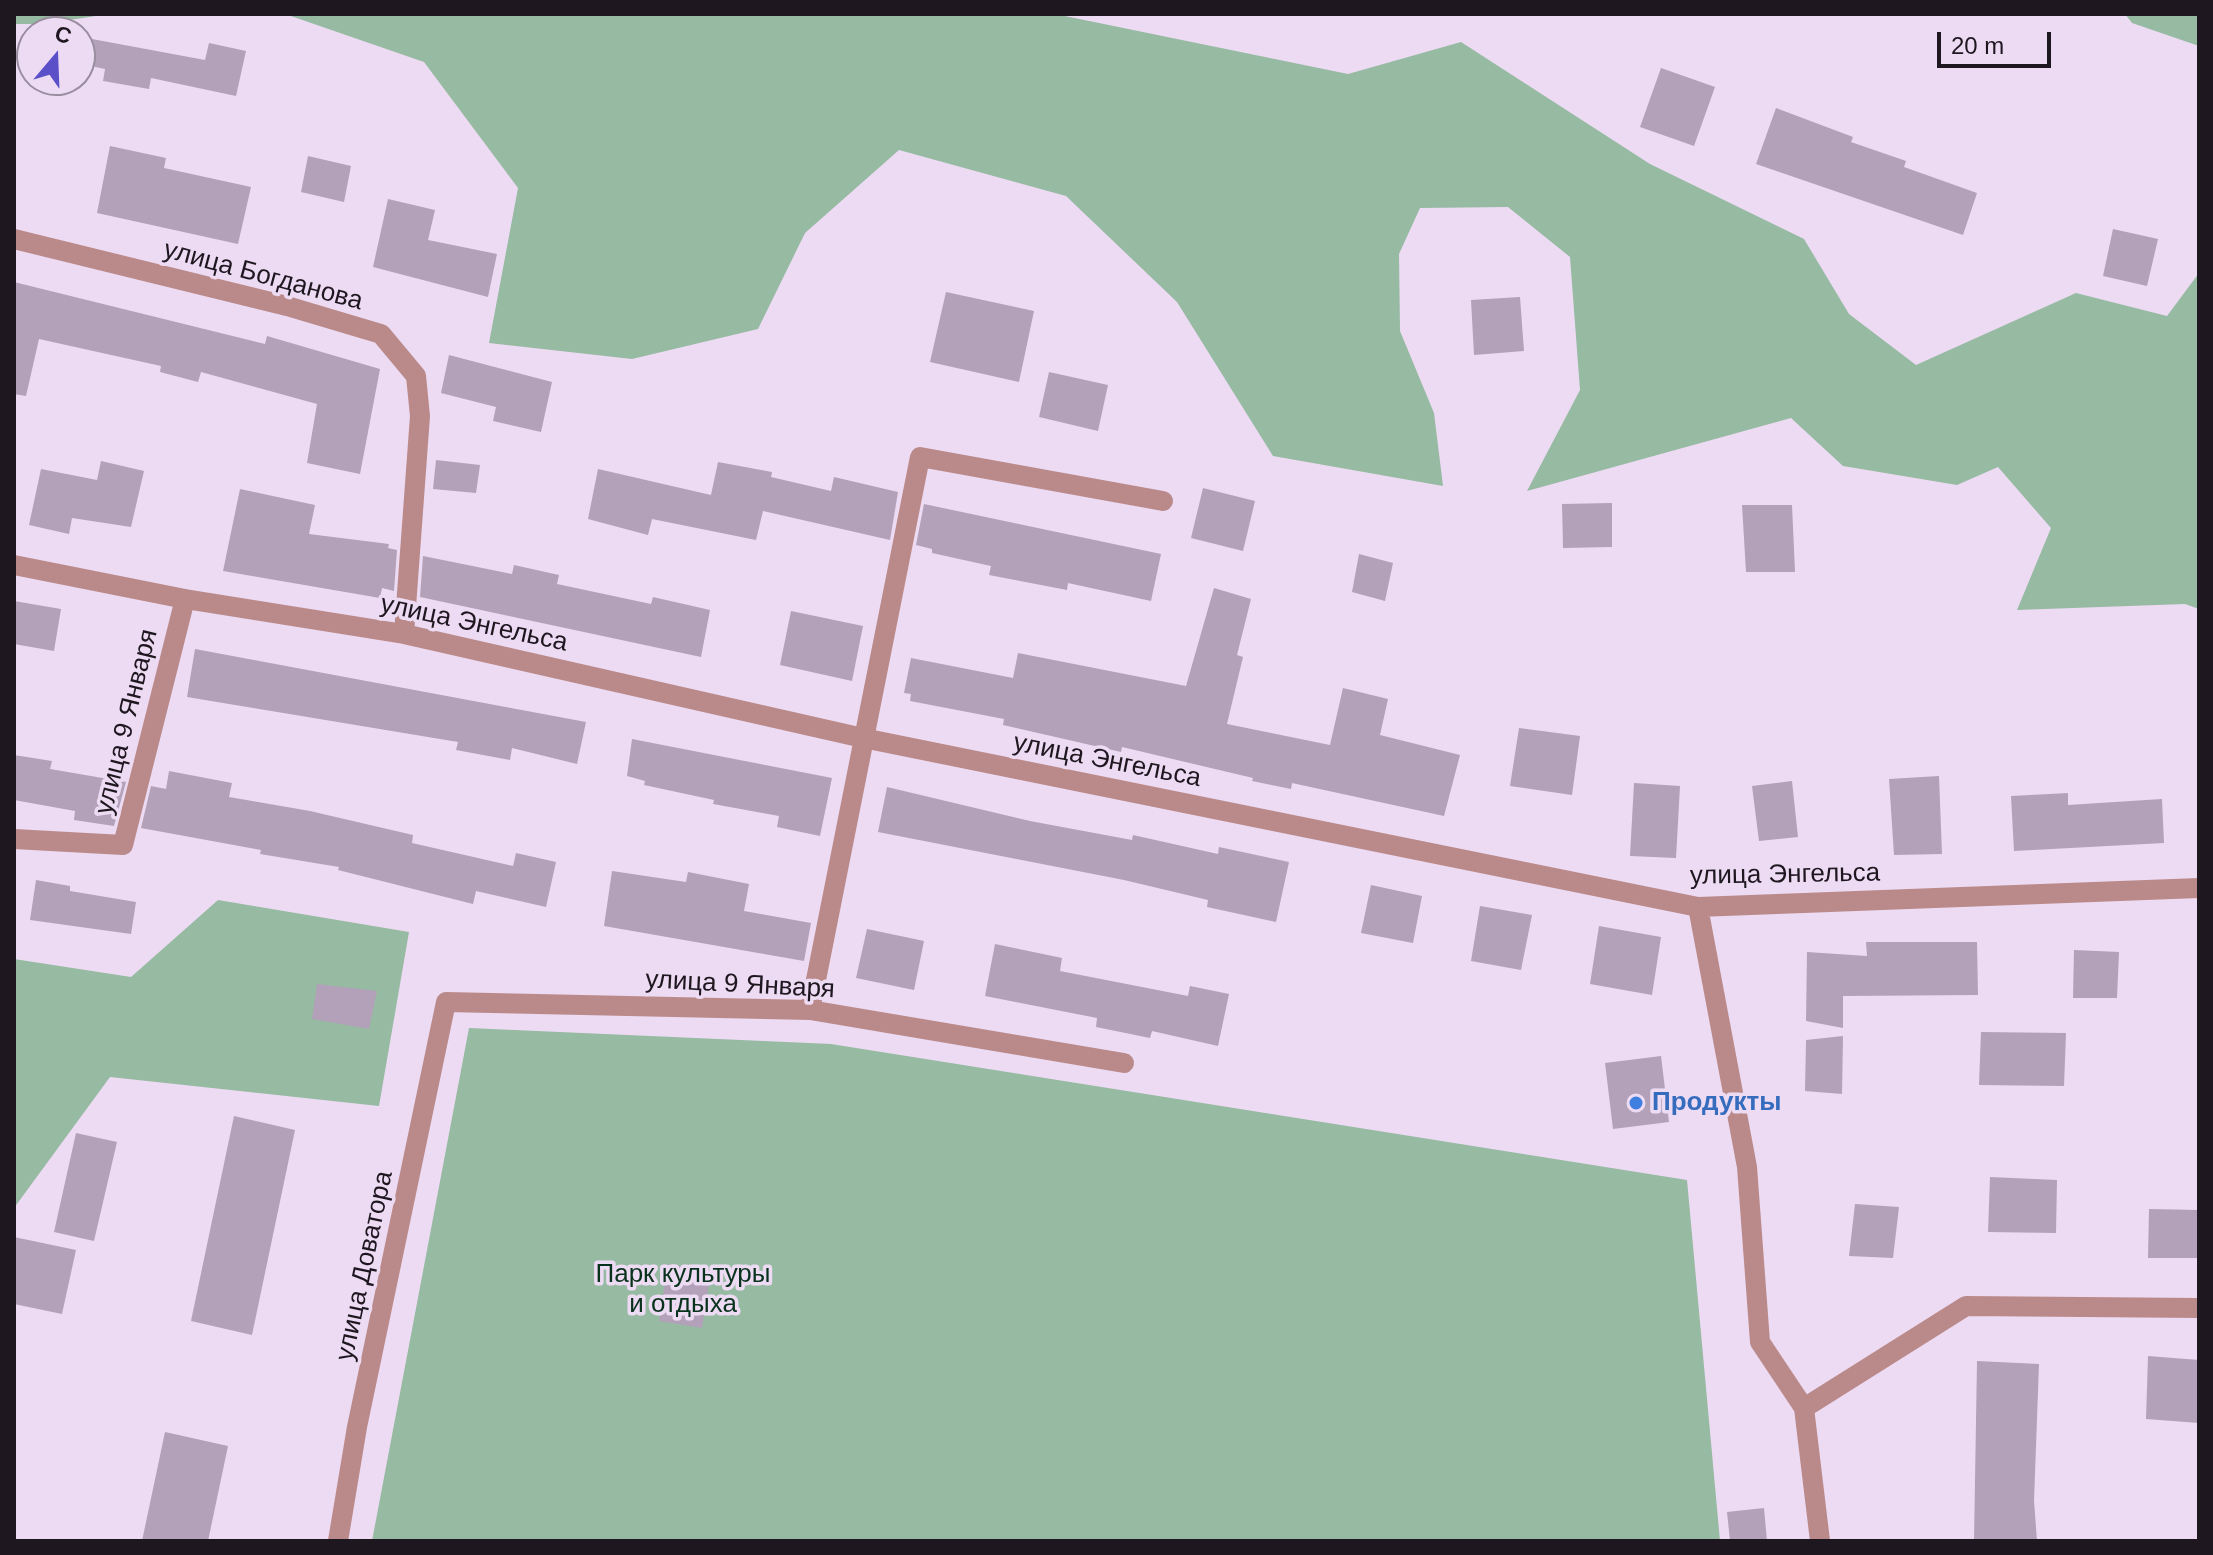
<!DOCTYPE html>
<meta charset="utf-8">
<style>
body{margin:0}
#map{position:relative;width:2213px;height:1555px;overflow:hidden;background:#eddbf3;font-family:Helvetica,sans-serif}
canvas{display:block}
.frame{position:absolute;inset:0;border:16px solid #1e1720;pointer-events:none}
.north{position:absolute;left:16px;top:16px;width:80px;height:80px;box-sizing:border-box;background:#eddbf3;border:2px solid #9a8d9f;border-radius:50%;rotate:19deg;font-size:22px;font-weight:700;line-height:32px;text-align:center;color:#1e1720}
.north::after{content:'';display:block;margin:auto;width:28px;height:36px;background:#5c50c8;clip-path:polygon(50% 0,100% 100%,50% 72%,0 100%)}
.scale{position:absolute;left:1937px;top:32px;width:114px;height:36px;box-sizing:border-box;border:4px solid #1e1720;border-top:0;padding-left:10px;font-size:24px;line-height:28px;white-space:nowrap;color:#1e1720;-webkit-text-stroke:6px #eddbf3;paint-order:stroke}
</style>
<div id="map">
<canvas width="2213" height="1555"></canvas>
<div class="frame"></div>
<div class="north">С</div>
<div class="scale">20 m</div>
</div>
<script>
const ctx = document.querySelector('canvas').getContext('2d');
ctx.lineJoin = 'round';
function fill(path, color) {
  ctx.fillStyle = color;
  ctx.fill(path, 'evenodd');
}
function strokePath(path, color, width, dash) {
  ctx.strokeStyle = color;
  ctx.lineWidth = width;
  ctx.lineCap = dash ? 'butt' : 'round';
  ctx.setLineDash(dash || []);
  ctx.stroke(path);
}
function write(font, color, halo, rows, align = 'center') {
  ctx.font = font + ' Helvetica,sans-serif';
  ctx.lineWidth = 7;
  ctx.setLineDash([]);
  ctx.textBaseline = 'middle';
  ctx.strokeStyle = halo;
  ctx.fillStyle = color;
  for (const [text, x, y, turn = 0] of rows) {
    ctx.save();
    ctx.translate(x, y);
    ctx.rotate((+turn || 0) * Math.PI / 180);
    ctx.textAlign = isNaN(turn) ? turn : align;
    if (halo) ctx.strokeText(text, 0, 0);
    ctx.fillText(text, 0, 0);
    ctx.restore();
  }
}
const green = new Path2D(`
 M14,14H109L43,24H14Z
 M285,14H1055L1348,74L1461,42L1650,164L1804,239L1849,314L1916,365L2076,293L2167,316L2199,273V609L2185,604L2017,610L2051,528L1998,467L1957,485L1843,466L1791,418L1527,491L1580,390L1570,257L1508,207L1420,208L1399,254L1400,331L1434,413L1443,486L1273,456L1177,302L1066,196L899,150L805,233L758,329L632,359L489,343L518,188L424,62Z
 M2125,14H2199V46L2132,23Z
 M218,900L409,932L379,1106L110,1077L14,1208V959L131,977Z
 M469,1028L831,1044L1687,1180L1720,1541H372Z`);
const building = new Path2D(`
 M92,39L205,60L209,43L246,51L236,96L151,78L149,89L103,81L105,69L86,65Z
 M1661,68L1715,87L1694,146L1640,127Z
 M1776,108L1853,137L1851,142L1906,161L1904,167L1977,193L1963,235L1756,164Z
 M110,146L166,158L164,168L251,187L238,244L97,213Z
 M308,156L351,166L344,202L301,192Z
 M388,199L435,210L428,240L497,254L488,297L373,267Z
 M2113,229L2158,239L2147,286L2103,276Z
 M14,282L265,344L267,336L380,369L360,474L307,463L317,404L201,372L198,382L160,372L161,366L39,339L26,396L14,394Z
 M946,292L1034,311L1019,382L930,362Z
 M1520,297L1524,351L1474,355L1471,300Z
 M449,355L552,382L541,432L493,421L496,407L441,393Z
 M1049,372L1108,385L1098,431L1039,417Z
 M436,460L480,465L476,493L433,489Z
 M101,461L144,471L131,527L72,518L69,534L29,525L41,469L97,480Z
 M718,462L772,472L771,477L831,491L834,477L898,492L890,540L763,511L756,540L652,519L648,535L588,519L598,469L711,495Z
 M1203,488L1255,501L1243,551L1191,538Z
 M240,489L315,505L309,534L389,544L388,548L397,550L394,591L382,588L380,598L223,571Z
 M1612,503V547L1563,548L1562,504Z
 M924,504L1161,554L1151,601L1068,583L1067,590L989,575L991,566L932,553V549L916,545Z
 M1742,505H1792L1795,572H1746Z
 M1359,554L1393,563L1385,601L1352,592Z
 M423,556L512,574L514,565L559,575L557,584L651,604L653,597L710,610L701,657L420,597Z
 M1214,588L1251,599L1237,655L1243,657L1227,724L1330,745L1343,688L1388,699L1380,735L1460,755L1444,816L1292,783L1291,789L1252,781L1253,778L1122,747L1121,752L1003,725L1004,719L910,701L911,694L904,693L911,658L1013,678L1018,653L1186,686Z
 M14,601L61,609L54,651L14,644Z
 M791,611L863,626L852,681L780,665Z
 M195,649L586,722L577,764L512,748L510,760L456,750L458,742L187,697Z
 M1519,728L1580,736L1572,795L1510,786Z
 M632,739L832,778L820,836L777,827L779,816L713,804L714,800L644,785L645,781L627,776Z
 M14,755L52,761L50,769L126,782L114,826L74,820L75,811L14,800Z
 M169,771L232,783L229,797L310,811L413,835L412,843L513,866L516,853L556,862L546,907L476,891L473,904L338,870L339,867L260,854L261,850L141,828L151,786L166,789Z
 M1939,776L1942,854L1894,855L1889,779Z
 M1792,781L1798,837L1759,841L1752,786Z
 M1634,783L1680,786L1676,858L1630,856Z
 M887,787L1030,821L1132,840L1133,835L1218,854L1219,847L1289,862L1276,922L1207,907L1208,900L1124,880L878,832Z
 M2068,793V805L2162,799L2164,843L2014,851L2011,796Z
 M612,871L686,882L688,872L749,884L744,911L811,923L804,961L604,926Z
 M36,880L70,886V891L136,902L131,934L30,920Z
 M1371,885L1422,896L1413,943L1361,933Z
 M1480,906L1532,915L1521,970L1471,961Z
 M1599,926L1661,937L1652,995L1590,984Z
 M867,929L924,941L914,990L856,978Z
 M1866,942H1977L1978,995L1843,996V1028L1806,1021L1807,952L1867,956Z
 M995,944L1062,958L1060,971L1188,996L1190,986L1229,994L1218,1046L1152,1031L1150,1038L1096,1027L1097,1018L985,996Z
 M2074,950L2119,952L2117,998H2073Z
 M317,984L377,991L369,1029L312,1019Z
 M1981,1032L2066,1033L2064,1086L1979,1085Z
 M1843,1036L1842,1094L1805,1091L1806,1040Z
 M1661,1056L1669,1122L1613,1129L1605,1063Z
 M234,1116L295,1130L252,1335L191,1321Z
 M76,1133L117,1142L94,1241L54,1232Z
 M1990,1177L2057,1180L2056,1233L1988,1232Z
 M1855,1204L1899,1207L1893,1258L1849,1256Z
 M2149,1209L2199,1210V1258H2148Z
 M14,1237L76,1250L62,1314L14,1304Z
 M668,1264L711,1271L702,1328L659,1321Z
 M2148,1356L2199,1360V1423L2146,1419Z
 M1977,1361L2039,1364L2034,1501L2037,1541H1974Z
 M165,1432L228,1446L208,1541H142Z
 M1764,1508L1767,1541H1730L1727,1512Z`);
const minor = new Path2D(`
 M14,239L287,306L381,334L416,376L420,416L404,634
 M14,565L185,599L404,634L863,738L1698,907L2199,888
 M14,839L123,845L185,599
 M1698,907L1747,1167L1760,1342L1804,1408L1820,1541
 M810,1010L920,457L1163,501
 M1804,1408L1966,1306L2199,1308
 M338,1541L357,1427L446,1002L810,1010L1124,1063`);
const markers = [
 [1636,1103,8,"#3f7fe0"]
];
const streetNames = [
 ["улица Богданова",263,276,15],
 ["улица Энгельса",474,624,12],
 ["улица 9 Января",127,722,-76],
 ["улица Энгельса",1107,761,11],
 ["улица Энгельса",1785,875,-1],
 ["улица 9 Января",740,985,3],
 ["улица Доватора",365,1266,-78]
];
const shopNames = [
 ["Продукты",1652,1103]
];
const parkNames = [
 ["Парк культуры",683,1275],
 ["и отдыха",683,1305]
];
fill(green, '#96baa2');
fill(building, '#b2a1b8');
strokePath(minor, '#ba8a8a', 20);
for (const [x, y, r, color] of markers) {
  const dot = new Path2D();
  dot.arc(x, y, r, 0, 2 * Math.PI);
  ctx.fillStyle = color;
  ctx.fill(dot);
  strokePath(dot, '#eddbf3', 3);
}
write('26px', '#1e1720', '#eddbf3', streetNames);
write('bold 26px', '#366cbe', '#eddbf3', shopNames, 'left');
write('26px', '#08321b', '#eddbf3', parkNames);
</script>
